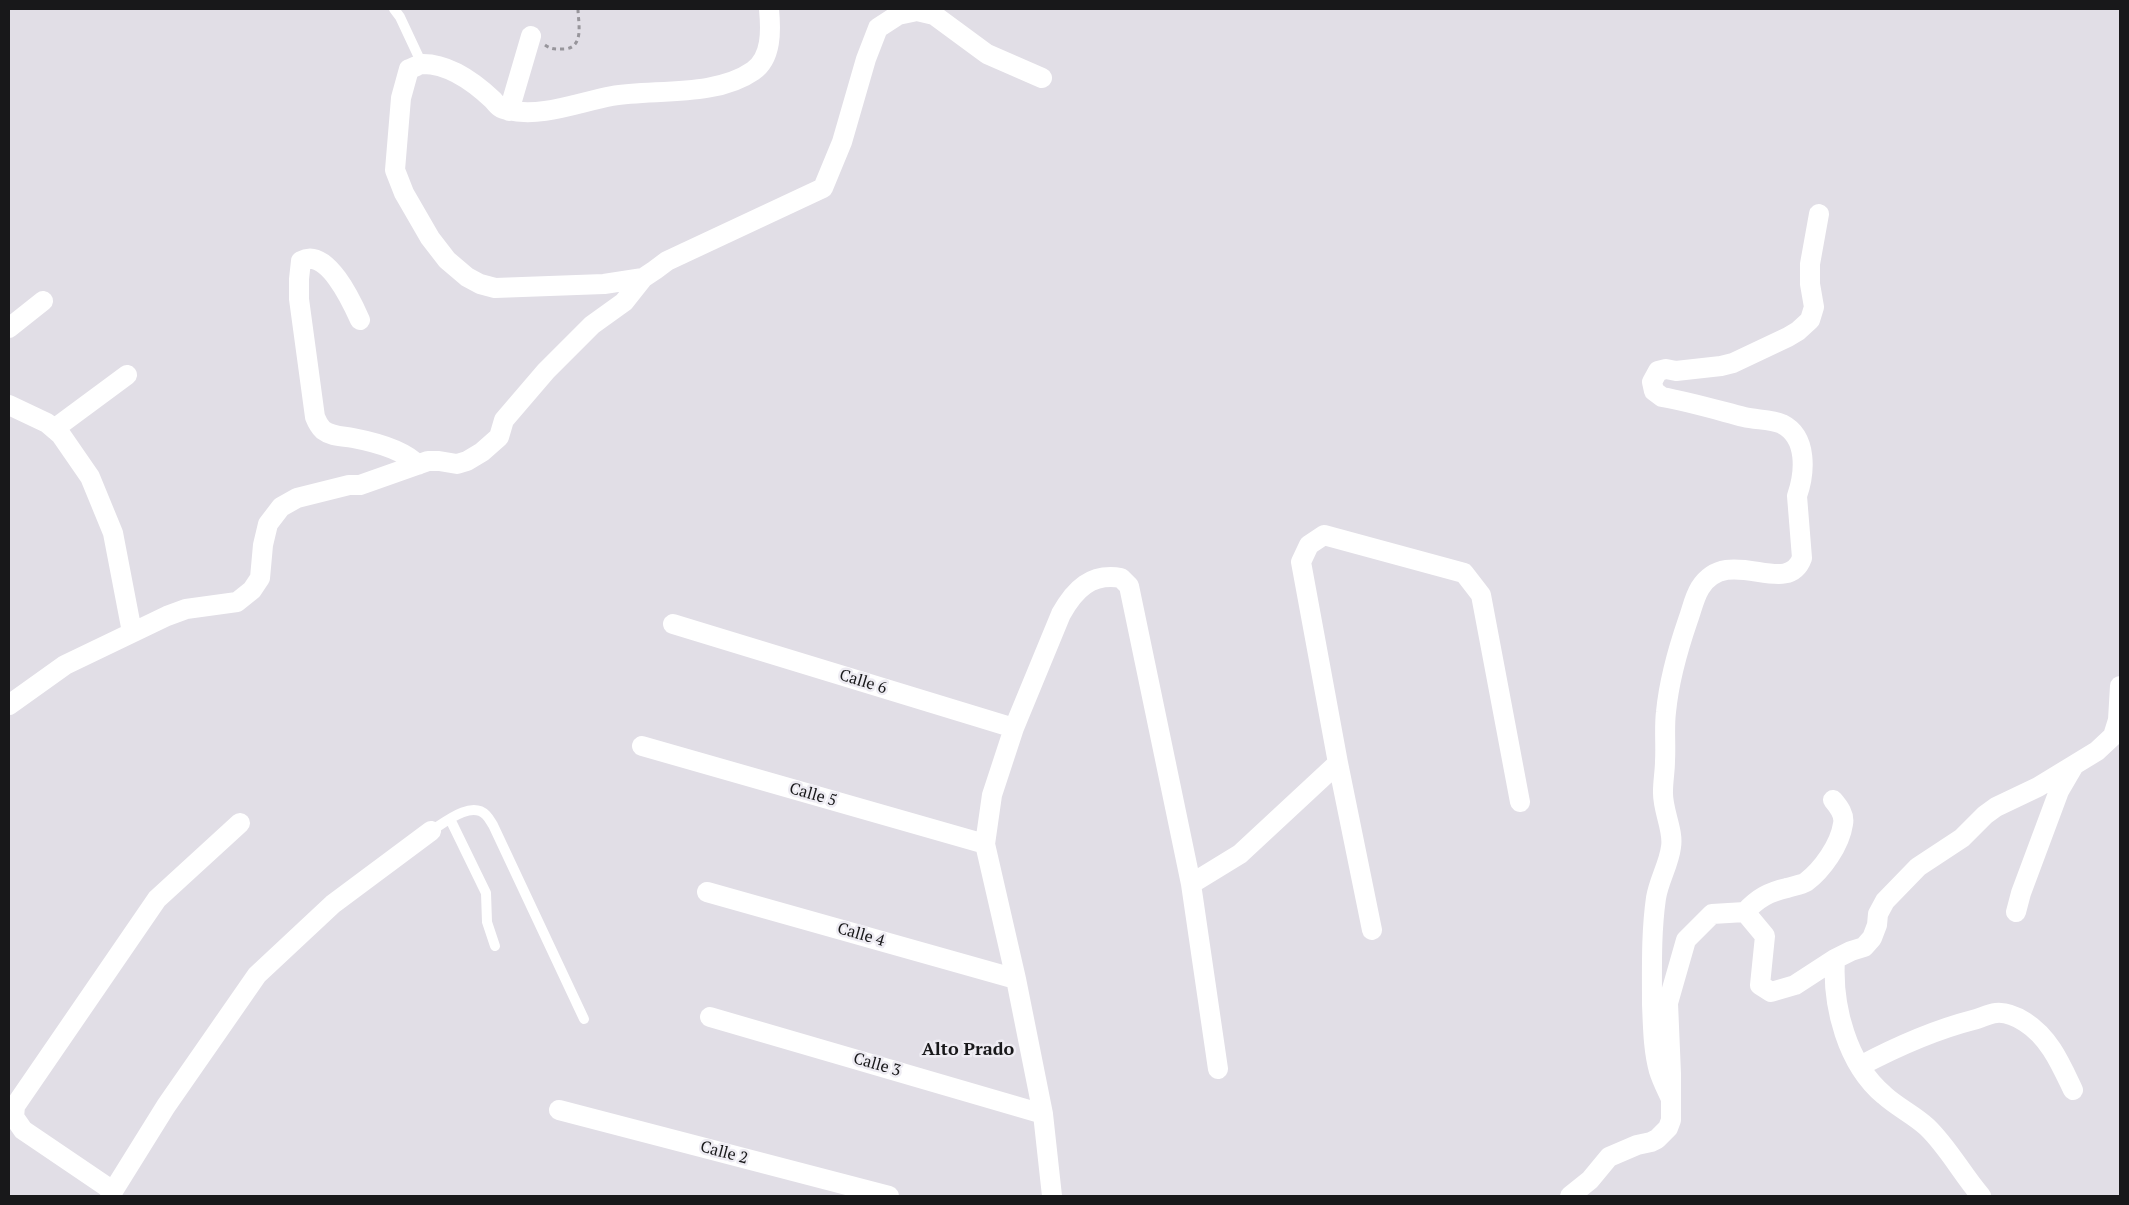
<!DOCTYPE html>
<style>
body{margin:0}
#map{position:relative;width:2129px;height:1205px;overflow:hidden;background:#e1dee6;font-family:"PT Serif",serif}
canvas{display:block}
.frame{position:absolute;inset:0;border:10px solid #18181a;pointer-events:none}
</style>
<div id="map">
<canvas width="2129" height="1205"></canvas>
<div class="frame"></div>
</div>
<script>
const ctx = document.querySelector('canvas').getContext('2d');
ctx.lineJoin = 'round';
function strokePath(path, color, width, dash) {
  ctx.strokeStyle = color;
  ctx.lineWidth = width;
  ctx.lineCap = dash ? 'butt' : 'round';
  ctx.setLineDash(dash || []);
  ctx.stroke(path);
}
function write(font, color, halo, rows, align = 'center') {
  ctx.font = font + ' "PT Serif",serif';
  ctx.lineWidth = 5;
  ctx.setLineDash([]);
  ctx.textBaseline = 'middle';
  ctx.strokeStyle = halo;
  ctx.fillStyle = color;
  for (const [text, x, y, turn = 0] of rows) {
    ctx.save();
    ctx.translate(x, y);
    ctx.rotate((+turn || 0) * Math.PI / 180);
    ctx.textAlign = isNaN(turn) ? turn : align;
    if (halo) ctx.strokeText(text, 0, 0);
    ctx.fillText(text, 0, 0);
    ctx.restore();
  }
}
const path = new Path2D(`
 M545,45C552,50 556,49 564,49C585,48 578,22 578,9`);
const lane = new Path2D(`
 M394,9L400,17L422,64
 M450,819L486,893L487,922L495,946
 M431,831C444,823 471,800 486,815C489,818 491,822 493,825L584,1019`);
const street = new Path2D(`
 M509,111L531,36
 M643,278L604,284L495,288L480,284L467,277L447,260L430,238L404,193L395,170L401,98L409,69C414,68 419,64 423,64C450,64 475,83 493,100C498,106 500,109 508,110C541,118 579,102 612,96C655,89 716,97 753,71C772,58 771,30 769,9
 M360,320C352,302 327,247 301,261L299,279V299L315,417C317,422 319,426 323,430C332,437 343,436 353,438C374,442 403,449 418,465
 M9,328L43,301
 M9,405L47,423L61,435L90,477L113,533L132,632
 M54,429L127,375
 M673,624L1014,728
 M9,705L65,665L167,616L186,609L237,602L252,590L260,578L263,545L268,524L281,507L297,498L349,485H360L428,461H439L457,464L467,461L482,452L499,437L504,420L546,371L592,325L624,302L643,278L655,270L667,261L823,188L842,142L866,59L878,28L898,15L917,11L934,15L987,54L1042,78
 M642,746L985,844
 M1191,884L1218,1069
 M707,892L1016,979
 M1745,912C1758,898 1769,892 1787,888C1793,886 1801,885 1806,882C1822,870 1840,845 1843,824C1845,815 1839,807 1833,800
 M2016,912L2021,893L2059,791L2073,767
 M1372,930L1338,763L1301,562L1309,545L1324,535L1464,573L1481,595L1520,802
 M1835,959C1832,1006 1847,1064 1884,1095C1897,1107 1914,1115 1927,1127C1948,1147 1962,1174 1981,1196
 M710,1017L1043,1114
 M1860,1066C1896,1047 1934,1030 1973,1020C1981,1018 1988,1014 1996,1013C2005,1012 2017,1017 2025,1022C2050,1038 2061,1065 2073,1090
 M1671,1099C1667,1090 1662,1081 1659,1071C1653,1049 1653,1026 1652,1004C1652,968 1651,933 1656,898C1659,880 1669,864 1671,847C1674,830 1662,810 1663,791C1663,781 1665,771 1665,761C1666,745 1664,728 1666,712C1669,681 1678,649 1688,620C1692,609 1694,598 1700,588C1728,543 1787,599 1802,558L1797,496C1805,473 1808,437 1782,424C1771,419 1756,420 1744,417C1717,410 1690,402 1662,397L1654,391L1652,382L1658,371L1666,369L1676,371L1721,366L1733,363L1788,337L1798,331L1810,320L1814,307L1810,284V264L1819,214
 M559,1110L889,1196
 M113,1191L23,1130L14,1117L15,1106L157,899L240,823
 M110,1196L166,1106L257,975L333,904L431,831
 M1052,1196L1043,1114L1016,979L985,844L992,795L1014,728L1061,614C1075,589 1091,573 1121,578L1129,586L1191,884L1240,854L1338,763
 M1570,1196L1590,1180L1609,1157L1637,1145L1651,1142L1657,1139L1668,1128L1671,1120V1074L1668,1003L1686,940L1712,914L1745,912L1765,936L1760,985L1771,992L1795,985L1835,959L1851,951L1864,947L1872,938L1877,925L1878,914L1885,901L1918,867L1962,838L1985,815L1996,807L2038,787L2097,751L2113,736L2118,720L2120,686`);
const streetNames = [
 ["Calle 6",863,682,17],
 ["Calle 5",813,795,16],
 ["Calle 4",861,935,16],
 ["Calle 3",877,1065,16],
 ["Calle 2",724,1153,15]
];
const neighbourhoodNames = [
 ["Alto Prado",968,1050]
];
strokePath(path, '#97959b', 3, [4, 4]);
strokePath(lane, '#fff', 10);
strokePath(street, '#fff', 20);
write('16px', '#18181a', '#eeecf3', streetNames);
write('bold 18px', '#18181a', '#eeecf3', neighbourhoodNames);
</script>
